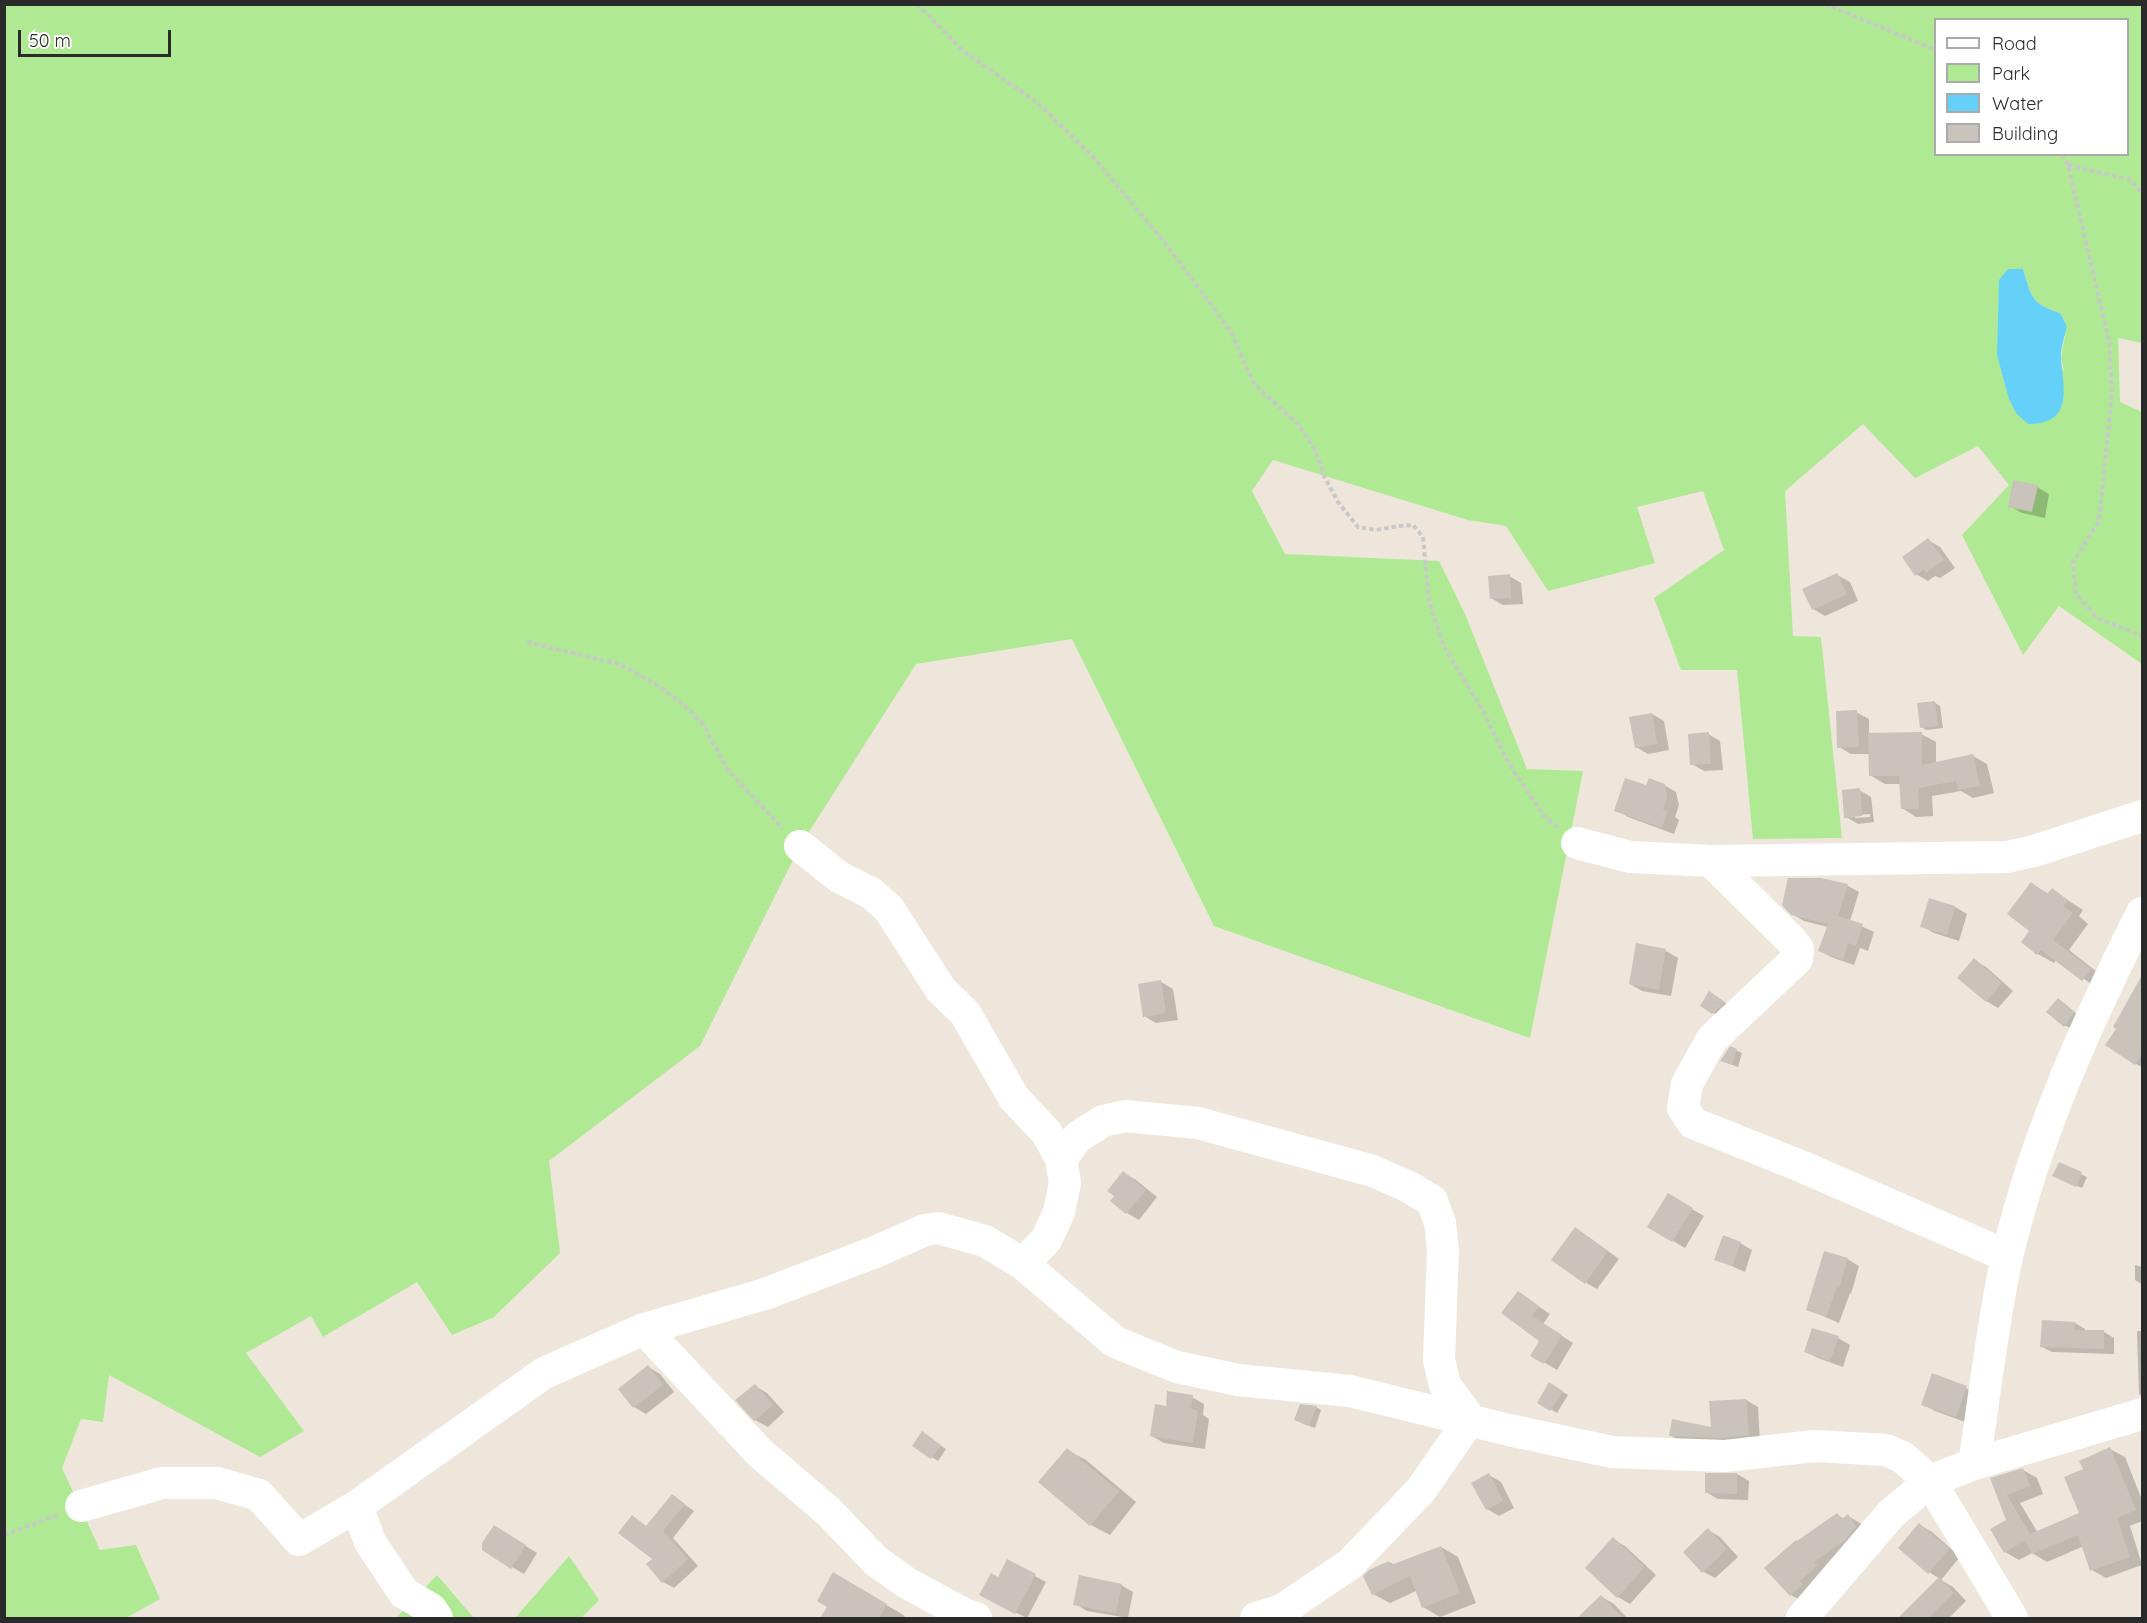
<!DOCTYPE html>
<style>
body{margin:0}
#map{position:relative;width:2147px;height:1623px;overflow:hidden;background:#eee6db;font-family:Quicksand,sans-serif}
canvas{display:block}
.frame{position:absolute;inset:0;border:6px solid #2a2a2a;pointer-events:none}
.legend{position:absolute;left:1934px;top:18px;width:195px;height:138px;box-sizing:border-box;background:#fff;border:2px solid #aaa;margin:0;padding:8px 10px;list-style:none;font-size:18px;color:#2a2a2a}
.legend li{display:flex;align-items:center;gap:12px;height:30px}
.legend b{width:30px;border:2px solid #aaa}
.scale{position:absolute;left:18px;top:30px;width:153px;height:27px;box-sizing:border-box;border:3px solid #2a2a2a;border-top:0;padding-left:8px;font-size:18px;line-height:21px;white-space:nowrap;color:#2a2a2a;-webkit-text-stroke:4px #fff;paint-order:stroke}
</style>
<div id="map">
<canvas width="2147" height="1623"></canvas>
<div class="frame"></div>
<ul class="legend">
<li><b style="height:8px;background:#fff"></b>Road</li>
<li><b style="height:16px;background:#b0e993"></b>Park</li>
<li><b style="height:16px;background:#66d1f8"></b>Water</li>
<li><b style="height:16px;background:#c9c3bb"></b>Building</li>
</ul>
<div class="scale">50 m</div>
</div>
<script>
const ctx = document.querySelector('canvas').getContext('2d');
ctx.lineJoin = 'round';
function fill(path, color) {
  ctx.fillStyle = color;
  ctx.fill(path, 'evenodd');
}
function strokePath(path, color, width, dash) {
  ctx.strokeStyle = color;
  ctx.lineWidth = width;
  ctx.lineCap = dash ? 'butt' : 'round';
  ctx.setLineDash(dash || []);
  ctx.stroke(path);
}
const green = new Path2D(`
 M5,5H2142V343L2118,338L2120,402L2142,412V664L2059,606L2023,655L1962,535L2009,485L1978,446L1915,478L1863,424L1785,491L1793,636L1821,637L1842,838L1753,839L1737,670H1681L1654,598L1724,550L1703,491L1637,507L1655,563L1548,591L1506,526L1468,520L1273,460L1252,491L1285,554L1439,561L1465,614L1527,769L1583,771L1530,1038L1214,926L1072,639L916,664L800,846L700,1046L549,1161L560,1253L494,1317L452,1335L417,1282L323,1337L311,1316L246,1353L304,1431L260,1457L109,1375L103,1422L81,1419L62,1468L100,1550L136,1545L160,1599L126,1618H5ZM1936,20H2128V154H1936ZM2008,269H2023C2032,297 2030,303 2060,313L2067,326L2061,357L2064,372Z
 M569,1556L599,1600L581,1618H515Z
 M437,1575L474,1618H396Z`);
const water = new Path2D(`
 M2008,269H2023C2032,297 2030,303 2060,313L2067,326C2065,336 2060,349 2061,359C2064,391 2073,424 2028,424L2016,413L2009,399L1997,355L1999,280Z`);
const shadow = new Path2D(`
 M2037,487L2049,494L2045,518L2022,513L2010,506Z
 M1928,540L1940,547L1955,568L1940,578L1935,576L1928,581L1916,574Z
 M1837,575L1850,582L1858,601L1825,616L1813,609Z
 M1509,576L1521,583L1523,604L1503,605L1491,598Z
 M1934,702L1940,706L1943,728L1927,730L1921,727Z
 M1856,712L1869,719V734H1921L1936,742V764L1973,756L1987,764L1994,793L1973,798L1961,791L1932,796L1933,816L1916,817L1902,808L1901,784H1885L1870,775V754H1851L1839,747Z
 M1652,714L1664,721L1669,750L1648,754L1636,747Z
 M1708,734L1720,741L1723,770L1704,771L1692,764Z
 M1664,785L1676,792L1679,805L1675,817L1679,820L1674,834L1628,817L1616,810L1647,786Z
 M1859,790L1871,797L1874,822L1858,824L1846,817ZM1870,814V817L1855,818V815Z
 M1821,879L1848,886L1859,892L1850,921L1874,932L1868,951L1860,948L1854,965L1831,957L1820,951L1828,927L1804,921L1792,914Z
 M2032,884L2049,894L2052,890L2083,910L2079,916L2088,924L2069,950L2106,979L2099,989L2056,960L2054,963L2038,954L2031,931Z
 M1930,900L1955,907L1967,914L1959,941L1934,933L1922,926Z
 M1637,945L1666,951L1678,958L1671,996L1642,991L1630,984Z
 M1974,960L1986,967L2013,991L1998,1008L1986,1001Z
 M1161,982L1173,989L1178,1020L1156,1023L1144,1016Z
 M1710,993L1730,1006L1719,1016L1702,1006Z
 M2134,993L2142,998V1067L2136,1064L2118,1029Z
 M2064,1003L2079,1016L2070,1028L2064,1025Z
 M1731,1048L1742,1053L1738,1067L1722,1061Z
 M2059,1164L2087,1177L2082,1188L2060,1179Z
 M1124,1173L1136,1180L1157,1197L1139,1220L1127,1213L1116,1196Z
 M1668,1195L1704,1216L1685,1248L1649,1227Z
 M1587,1236L1619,1259L1597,1289L1585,1282Z
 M1740,1243L1752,1250L1745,1272L1716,1259Z
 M1847,1259L1859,1266L1851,1294L1850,1293L1839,1323L1807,1309Z
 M2135,1265L2142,1267V1284L2135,1280Z
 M1518,1293L1550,1314L1543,1324L1573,1343L1557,1370L1532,1355L1541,1341Z
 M2043,1322L2075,1323L2085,1329V1331L2104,1332L2114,1338V1354L2052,1352L2042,1347Z
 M2137,1331H2142V1396L2139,1394Z
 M1838,1338L1850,1345L1843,1367L1818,1358L1806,1352Z
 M648,1367L660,1374L674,1392L646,1414L634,1407Z
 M1933,1375L1966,1388L1978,1395L1968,1423L1935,1411L1923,1404Z
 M1550,1384L1568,1395L1557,1413L1539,1402Z
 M755,1386L767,1393L784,1412L768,1427L755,1420Z
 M1192,1397L1204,1404L1203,1415L1209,1419L1205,1449L1164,1443L1152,1436L1167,1407Z
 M1746,1400L1758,1407L1760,1442H1682L1670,1435L1713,1429Z
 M1316,1407L1321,1410L1315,1428L1301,1423Z
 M928,1437L946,1449L938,1461L914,1445Z
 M2110,1449L2125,1457L2142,1500V1521L2130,1526L2142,1565L2106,1578L2092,1570L2084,1546L2047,1562L2032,1553L2019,1560L2005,1552L2007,1521L1992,1479L2023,1470L2037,1478L2043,1494L2020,1503L2038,1533L2081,1514L2085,1470Z
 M1067,1450L1086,1460L1136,1502L1110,1535L1091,1525Z
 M1737,1474L1749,1481L1748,1500L1718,1499L1706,1492Z
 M1489,1475L1501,1482L1514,1508L1499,1516L1487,1509Z
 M672,1496L694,1511L673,1538L698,1566L674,1588L663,1582L654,1559L647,1527Z
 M1838,1515L1844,1519L1848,1516L1860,1523L1868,1534L1803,1602L1791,1595Z
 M1920,1525L1932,1532L1960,1557L1941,1580L1953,1587L1966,1601L1949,1618H1900L1940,1579L1929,1572Z
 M1708,1530L1720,1537L1738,1557L1715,1578L1702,1571Z
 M506,1534L537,1553L524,1574L512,1567Z
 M1613,1539L1625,1546L1656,1575L1630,1604L1618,1597Z
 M1441,1547L1458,1557L1476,1603L1440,1617L1423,1607L1416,1591L1390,1603L1373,1594L1389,1562L1395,1565Z
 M834,1574L905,1616L904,1618H822L829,1606Z
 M1035,1576L1046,1582L1027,1618L992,1601L998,1579Z
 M1121,1585L1133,1592L1128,1618L1087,1611L1075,1604Z
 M1602,1597L1614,1604L1627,1618H1591L1585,1613Z`);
const building = new Path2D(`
 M2013,480L2038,485L2032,512L2008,507Z
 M1928,538L1944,560L1926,573L1924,569L1915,576L1902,557Z
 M1837,573L1847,594L1812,610L1802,589Z
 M1510,574L1511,598L1490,599L1488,576Z
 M1935,701L1938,726L1920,728L1917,703Z
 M1857,710L1859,747L1837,748L1836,711Z
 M1652,713L1657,744L1635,748L1629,717Z
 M1709,732L1711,764L1690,765L1688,734Z
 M1922,732V765L1973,754L1980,786L1958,790L1956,781L1918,788L1919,809H1901L1899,776H1869L1868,733Z
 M1625,778L1646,785L1649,778L1665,784L1667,798L1663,810L1668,811L1662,828L1614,811Z
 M1860,788L1862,816L1844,818L1842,790Z
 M1788,878H1821L1848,884L1838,916L1863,924L1856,946L1848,943L1843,960L1818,951L1828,924L1791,915L1782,905Z
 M2031,882L2047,894L2052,888L2068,900L2063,906L2073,913L2053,940L2091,969L2082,981L2041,950L2037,955L2021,942L2029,931L2007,914Z
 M1929,898L1955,906L1947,935L1920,927Z
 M1636,943L1666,949L1659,990L1629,984Z
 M1974,958L2002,983L1986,1002L1957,978Z
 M2142,975V1054L2135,1065L2105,1045L2116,1029L2113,1027Z
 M1161,980L1166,1013L1143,1017L1138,984Z
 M1709,991L1725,1002L1712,1014L1700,1006Z
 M2058,998L2074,1012L2064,1027L2046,1012Z
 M1730,1046L1737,1049L1732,1065L1720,1061Z
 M2059,1162L2082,1172L2076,1187L2052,1176Z
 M1123,1171L1146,1190L1126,1214L1110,1201L1114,1196L1107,1191Z
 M1668,1193L1693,1208L1672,1242L1647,1227Z
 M1575,1227L1608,1251L1585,1284L1551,1260Z
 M1723,1235L1741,1242L1732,1266L1714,1260Z
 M1824,1251L1848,1258L1839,1288L1837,1287L1826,1317L1806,1310Z
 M1518,1291L1539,1306L1532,1316L1562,1335L1544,1364L1530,1356L1539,1341L1501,1313Z
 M2042,1320L2075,1322V1330H2104V1349L2040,1347Z
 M1812,1328L1839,1336L1830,1361L1804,1352Z
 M648,1365L663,1385L633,1408L618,1389Z
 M1932,1373L1967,1386L1956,1417L1921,1405Z
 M1549,1382L1563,1391L1550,1411L1537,1403Z
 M755,1384L773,1405L754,1421L735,1400Z
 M1167,1391L1193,1395L1191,1409L1198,1411L1193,1443L1150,1436L1155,1404L1166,1406Z
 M1746,1399L1749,1435L1721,1438L1669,1436L1672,1419L1711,1427L1709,1401Z
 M1300,1404L1317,1406L1309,1426L1294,1420Z
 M922,1431L941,1445L931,1459L912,1446Z
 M2110,1447L2136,1510L2117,1518L2130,1557L2090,1571L2078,1535L2032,1554L2025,1540L2004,1553L1990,1529L2006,1520L1990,1478L2023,1468L2030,1486L2007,1495L2030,1534L2079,1513L2064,1477L2083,1469L2079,1461Z
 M1067,1448L1119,1491L1090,1526L1038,1482Z
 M1489,1473L1503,1501L1486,1510L1471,1483Z
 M1705,1473H1737V1494L1705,1493Z
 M672,1494L685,1504L663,1531L688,1559L662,1583L646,1564L652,1559L618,1533L632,1515L646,1526Z
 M1837,1513L1842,1519L1848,1514L1856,1527L1844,1541L1814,1562L1818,1565L1800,1581L1803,1584L1790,1596L1764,1568L1796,1540L1797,1541Z
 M1919,1523L1949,1549L1928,1574L1898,1548Z
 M494,1525L526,1545L511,1569L482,1550V1543Z
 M1708,1528L1727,1549L1702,1573L1683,1552Z
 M1613,1537L1645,1567L1617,1598L1585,1568Z
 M1441,1546L1460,1593L1422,1608L1410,1576L1372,1595L1363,1576L1369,1570L1389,1561L1391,1565Z
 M1007,1559L1036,1574L1015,1614L979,1595L991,1573L998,1577Z
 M833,1572L887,1604L879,1618H820L827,1607L817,1601Z
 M1079,1575L1122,1584L1116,1613L1073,1605Z
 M1939,1577L1954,1593L1928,1618H1898Z
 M1601,1595L1623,1618H1577Z`);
const path = new Path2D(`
 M917,4L963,51L1038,103L1095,159L1165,243L1230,330L1254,384L1298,424L1315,450L1324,476L1338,502L1358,527L1376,530L1399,526L1413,525L1423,537L1429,601L1444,647L1482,709L1509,764L1544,816L1558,827
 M1825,4L1936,50
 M2062,154L2068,165L2109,341L2112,393L2099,521L2073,562L2076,594L2097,618L2142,636
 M2068,165L2131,180L2142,193
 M527,642L622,665L659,686L687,708L703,724L728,770L783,829
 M4,1535L58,1515`);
const minor = new Path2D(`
 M1577,843L1630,857L1711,861L2007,857L2034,851L2142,816
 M800,846L839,877L871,893L889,909L941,990L965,1013L1014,1098L1047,1133L1061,1159L1065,1183L1059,1212L1046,1240L1023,1264
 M1711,861L1791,940L1798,949L1797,959L1712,1039L1687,1084L1683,1108L1693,1123L1803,1167L2007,1256
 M1061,1159L1078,1137L1103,1121L1125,1116L1198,1123L1373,1171L1409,1187L1432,1201L1440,1223L1443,1250L1439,1360L1445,1385L1470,1419L1421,1490L1350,1564L1282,1610L1256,1618
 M644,1329L760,1453L829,1512L876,1561L907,1583L966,1615L976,1618
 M1974,1464C1985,1395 1992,1324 2007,1257C2035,1137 2087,1022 2142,913
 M81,1506L162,1483H217L259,1495L299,1540L357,1506L544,1373L644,1329L765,1294L875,1252L925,1230L938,1228L985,1241L1023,1264L1115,1342L1177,1367L1238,1380L1350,1391L1509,1430L1612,1452L1725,1456L1815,1446L1886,1450L1902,1457L1930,1481L2012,1618
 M357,1506L370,1542L404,1593L431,1609L437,1618
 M1802,1618L1891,1514L1930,1481L1974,1464L2142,1414`);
fill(green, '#b0e993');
fill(water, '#66d1f8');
fill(shadow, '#0003');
fill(building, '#c9c3bb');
strokePath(path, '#c8c8c8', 4, [4.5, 3]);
strokePath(minor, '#fff', 32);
</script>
